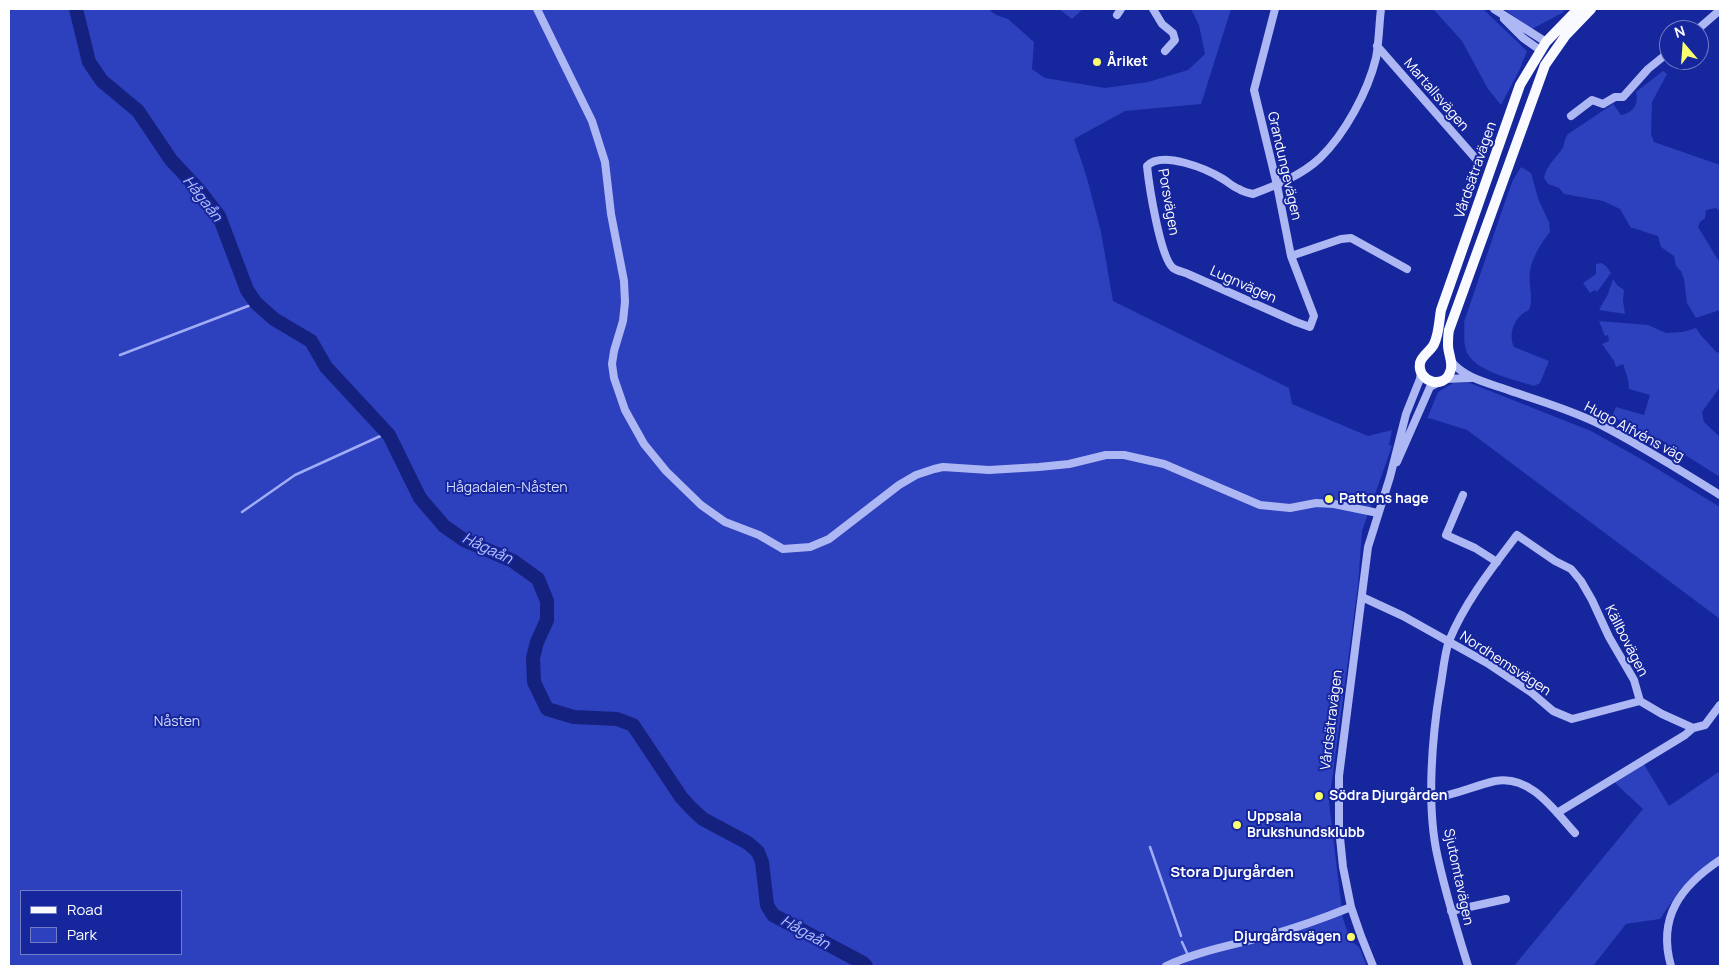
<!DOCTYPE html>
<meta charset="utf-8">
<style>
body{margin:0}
#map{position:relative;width:1729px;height:975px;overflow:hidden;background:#16269d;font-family:Manrope,sans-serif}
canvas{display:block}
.frame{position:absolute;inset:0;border:10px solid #fff;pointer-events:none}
.legend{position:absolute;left:20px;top:890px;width:162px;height:65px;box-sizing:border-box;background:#16269d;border:1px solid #737dc4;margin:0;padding:6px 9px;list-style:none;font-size:15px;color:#fff}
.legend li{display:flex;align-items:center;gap:10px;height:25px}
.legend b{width:25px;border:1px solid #737dc4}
.north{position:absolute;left:1659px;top:20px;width:50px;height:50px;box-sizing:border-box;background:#16269d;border:1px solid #737dc4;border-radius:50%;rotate:342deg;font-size:14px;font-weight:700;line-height:20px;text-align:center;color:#fff}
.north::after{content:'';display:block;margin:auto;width:18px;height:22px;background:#fbff6f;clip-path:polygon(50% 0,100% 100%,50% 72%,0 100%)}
</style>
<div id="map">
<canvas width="1729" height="975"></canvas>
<div class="frame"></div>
<ul class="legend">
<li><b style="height:6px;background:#f9faff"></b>Road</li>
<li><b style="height:14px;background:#2d40bd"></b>Park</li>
</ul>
<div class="north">N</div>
</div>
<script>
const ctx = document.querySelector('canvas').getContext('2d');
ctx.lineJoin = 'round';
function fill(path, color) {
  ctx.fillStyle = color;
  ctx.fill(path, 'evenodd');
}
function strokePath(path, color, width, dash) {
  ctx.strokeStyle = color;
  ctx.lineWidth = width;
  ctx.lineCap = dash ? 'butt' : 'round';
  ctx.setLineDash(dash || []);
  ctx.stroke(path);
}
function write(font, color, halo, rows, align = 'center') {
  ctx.font = font + ' Manrope,sans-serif';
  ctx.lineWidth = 4;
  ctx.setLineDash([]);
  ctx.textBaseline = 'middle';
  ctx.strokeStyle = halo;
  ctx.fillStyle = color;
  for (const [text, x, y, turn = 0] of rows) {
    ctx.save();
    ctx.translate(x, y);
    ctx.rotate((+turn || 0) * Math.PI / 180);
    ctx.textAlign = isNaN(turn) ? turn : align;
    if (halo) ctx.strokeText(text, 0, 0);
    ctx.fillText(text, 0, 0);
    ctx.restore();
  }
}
const green = new Path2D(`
 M9,9H988L996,15L1008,19L1034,42L1032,69L1045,78L1105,88L1148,82L1188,70L1205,54L1199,25L1191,9H1231L1201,104L1125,111L1074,139L1087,178L1101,232L1113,301L1289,388L1292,404L1368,436L1392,430L1389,445L1392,446L1362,531L1358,586L1329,802L1343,919L1351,941L1359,947L1367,966H9ZM21,891H181V954H21Z
 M1059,9H1083L1072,19Z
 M1433,9H1483L1527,51L1519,71L1501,105L1488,89L1462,41Z
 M1504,9H1566L1562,13L1532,29L1528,27Z
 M1663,71L1667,74L1652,102L1651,134L1654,142L1720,165V211L1716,208L1706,210L1705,218L1700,222L1698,227L1720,263V310L1696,318L1687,303L1684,279L1681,271L1676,266L1674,256L1661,247L1658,236C1648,234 1641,229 1631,228L1620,209L1603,201L1564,194L1559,188L1548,184L1544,178C1546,166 1555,159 1562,149C1565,144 1564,139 1568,134L1613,104L1621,115C1633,113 1639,104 1636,92Z
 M1521,167L1531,173L1539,201L1549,222L1550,232C1542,242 1532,257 1530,271C1528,285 1534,297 1529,310C1514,317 1508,333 1514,347L1549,361L1540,383L1534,386C1516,380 1472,371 1466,350C1463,341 1465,331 1464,322L1506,199L1513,180Z
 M1601,263L1606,266L1611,273L1597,292L1595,290L1590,293L1583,283L1596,274V264Z
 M1613,279L1617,285L1624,290L1623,301L1625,314L1599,310L1608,294Z
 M1599,321L1648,325L1666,333L1683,332L1696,328C1701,337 1710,344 1716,352L1720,353V387L1702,412L1704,422L1720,437V477L1663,441L1615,418L1613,414L1616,407L1644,415L1650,395L1629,389L1628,379L1623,364L1616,367L1614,361L1602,344L1609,341L1608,335L1605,336Z
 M1453,383H1470L1591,431L1641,459L1720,507V619L1467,430L1429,418L1427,419L1438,392Z
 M1642,761L1669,806L1720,771V856L1707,865L1681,888L1660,919L1626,924L1593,966H1514L1643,809L1612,780Z`);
const stream = new Path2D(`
 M120,355L256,303
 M242,512L295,475L387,433
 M1150,847L1181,936
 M1182,942L1187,953`);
const river = new Path2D(`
 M76,9L89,62L102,81L138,111L171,160L199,190L219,216L247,290L256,303L274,319L311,341L326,367L389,435L420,498L444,526L464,540L513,561L538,579L547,601V620L537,642L533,658L534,682L547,709L574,717L617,719L633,725L681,797L692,809L703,819L748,843L758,852L762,862L767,905L773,915L863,963L866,966`);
const minor = new Path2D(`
 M537,9L592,121L605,162L611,214L624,281L625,302L623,321L614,351L612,364L614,378L625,410L644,444L666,471L701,505L725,522L759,535L783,549L810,547L829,539L899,485L916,475L934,469L943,467L989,470L1039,467L1069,464L1106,455H1124L1164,464L1260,505L1290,508L1316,503L1334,504L1378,513
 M1153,9L1162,24L1173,33L1175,40L1165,51
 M1275,9L1254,90L1277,185L1291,256L1314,316L1310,327L1296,322L1188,274C1184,272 1177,271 1173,268C1160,257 1149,185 1147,166C1162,150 1207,169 1223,179C1228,182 1233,187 1239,189C1243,192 1249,193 1253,194C1277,185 1302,175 1320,158C1345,134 1368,91 1376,58C1379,42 1379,25 1381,9
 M1494,9L1546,42
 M1117,15L1121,9
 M1504,19L1523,38L1540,50
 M1697,30L1720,10
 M1377,46L1476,159
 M1571,116L1592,100L1603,104L1615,97H1623L1648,69L1669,52
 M1291,256L1341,239L1351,238L1407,269
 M1451,361C1464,378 1488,383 1508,390C1539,401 1572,410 1601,425C1642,446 1681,471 1720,495
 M1445,379L1472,378
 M1397,462L1430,387L1439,382
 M1463,495L1446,535L1475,548L1497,562
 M1362,597L1403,616L1487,663L1532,693L1553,711L1572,719L1640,701
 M1693,728L1705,725L1720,705
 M1432,798C1454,796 1473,786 1495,781C1530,774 1554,810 1575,833
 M1451,911L1506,899
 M1166,966C1198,951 1233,945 1267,936C1296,928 1324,918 1351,907
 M1373,966L1361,936L1351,907L1343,867L1339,828V776L1368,547L1390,477L1406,414L1420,379L1421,371
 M1468,966C1456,927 1444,889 1436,849C1427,801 1432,737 1440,689C1443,674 1444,655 1449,641C1465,602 1492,568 1517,535L1555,561L1571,569L1581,581L1592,600L1609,637L1634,680L1640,701L1662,714L1693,728L1685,735L1557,813
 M1671,966C1657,917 1681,886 1720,860`);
const major = new Path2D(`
 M1578,9L1546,42L1520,85L1441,310C1439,321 1439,334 1434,344C1431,351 1422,355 1420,363C1417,382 1444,390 1450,372C1454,364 1448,354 1448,345C1448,340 1448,335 1449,330L1545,65L1566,35L1591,9`);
const markers = [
 [1097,62,5,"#fbff6f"],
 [1329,499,5,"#fbff6f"],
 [1319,796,5,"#fbff6f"],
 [1237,825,5,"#fbff6f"],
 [1351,937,5,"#fbff6f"]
];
const poiNames = [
 ["Åriket",1107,62],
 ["Pattons hage",1339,499],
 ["Södra Djurgården",1329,796],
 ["Uppsala",1247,817],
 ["Brukshundsklubb",1247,833],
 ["Djurgårdsvägen",1341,937,"right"]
];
const streetNames = [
 ["Martallsvägen",1436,95,49],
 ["Grandungevägen",1284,166,77],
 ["Vårdsätravägen",1476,170,-71],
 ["Porsvägen",1168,202,80],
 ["Lugnvägen",1243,285,24],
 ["Hugo Alfvéns väg",1634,432,28],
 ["Källbovägen",1626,641,63],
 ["Nordhemsvägen",1505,664,33],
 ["Vårdsätravägen",1332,720,-83],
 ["Sjutomtavägen",1458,877,78]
];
const parkNames = [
 ["Hågadalen-Nåsten",507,488],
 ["Nåsten",177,722]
];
const waterNames = [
 ["Hågaån",202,199,52],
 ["Hågaån",487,549,25],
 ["Hågaån",805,933,29]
];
const neighbourhoodNames = [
 ["Stora Djurgården",1232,873]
];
fill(green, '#2d40bd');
strokePath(stream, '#a0acf5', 2.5);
strokePath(river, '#15217f', 14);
strokePath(minor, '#adb7f3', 8);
strokePath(major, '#f9faff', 10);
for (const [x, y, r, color] of markers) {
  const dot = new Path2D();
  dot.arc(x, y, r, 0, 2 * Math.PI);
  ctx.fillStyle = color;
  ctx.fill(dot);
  strokePath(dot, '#16269d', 2);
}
write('bold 14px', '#fff', '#16269d', poiNames, 'left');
write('14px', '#fff', '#16269d', streetNames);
write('14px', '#d5dbfd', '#16269d', parkNames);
write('italic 15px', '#bac3f9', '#16269d', waterNames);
write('bold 15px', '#fff', '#16269d', neighbourhoodNames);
</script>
